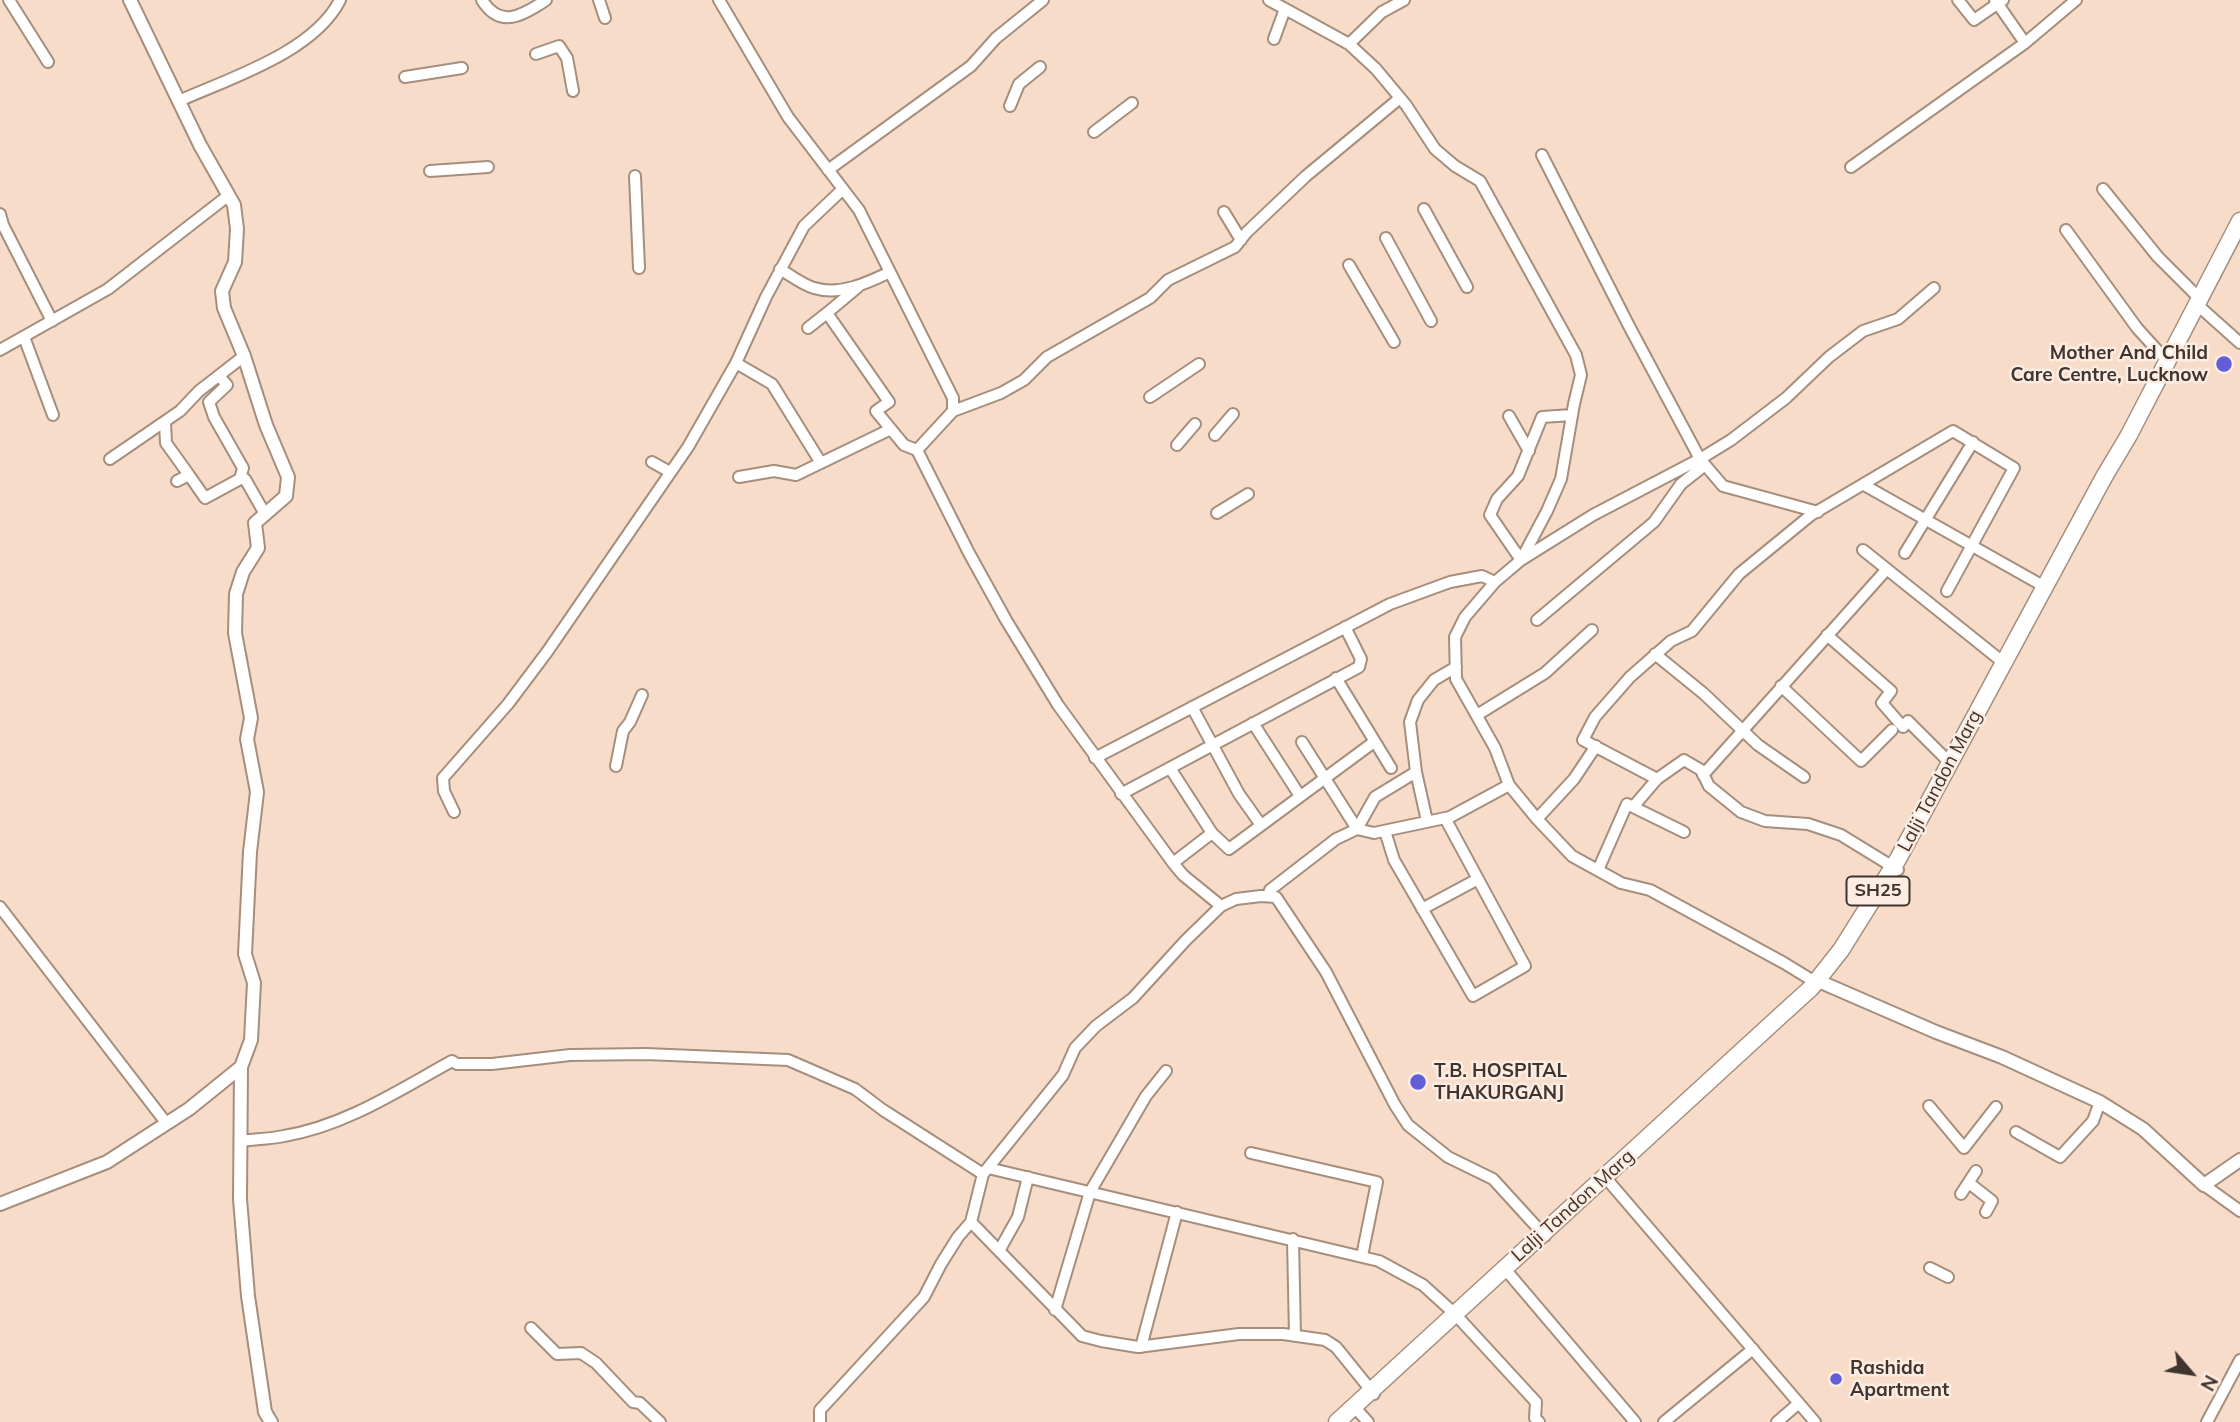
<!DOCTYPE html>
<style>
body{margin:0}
#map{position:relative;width:2240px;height:1422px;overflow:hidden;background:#f7dcca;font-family:Mulish,sans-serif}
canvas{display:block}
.north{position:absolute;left:2156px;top:1338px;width:70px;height:70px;-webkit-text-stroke:5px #fcece1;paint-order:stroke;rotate:119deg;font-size:19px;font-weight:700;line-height:28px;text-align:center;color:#3f352e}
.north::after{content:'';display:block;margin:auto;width:24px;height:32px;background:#3f352e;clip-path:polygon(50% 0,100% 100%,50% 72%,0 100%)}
</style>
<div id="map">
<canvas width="2240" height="1422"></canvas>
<div class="north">N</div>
</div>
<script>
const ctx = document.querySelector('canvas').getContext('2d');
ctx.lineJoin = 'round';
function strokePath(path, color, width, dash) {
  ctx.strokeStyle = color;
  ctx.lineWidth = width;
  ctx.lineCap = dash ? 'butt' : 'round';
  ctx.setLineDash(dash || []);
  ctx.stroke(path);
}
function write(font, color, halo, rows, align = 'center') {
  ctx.font = font + ' Mulish,sans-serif';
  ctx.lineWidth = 5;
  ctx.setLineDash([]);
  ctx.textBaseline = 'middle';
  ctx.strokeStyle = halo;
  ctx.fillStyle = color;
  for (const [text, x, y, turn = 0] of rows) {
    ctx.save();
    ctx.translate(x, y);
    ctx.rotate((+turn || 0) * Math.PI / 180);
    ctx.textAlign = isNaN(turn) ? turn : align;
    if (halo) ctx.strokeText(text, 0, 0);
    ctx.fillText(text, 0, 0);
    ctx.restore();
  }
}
const minor = new Path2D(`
 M9,0L48,62
 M482,0C500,29 522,16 546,0
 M599,0L605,18
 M719,0L788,117L859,210L953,398V411L917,450L969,553L1006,620L1058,705L1173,863L1183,875L1221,906
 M1269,0L1349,44L1376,69L1406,105L1435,149L1455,166L1480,181L1576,355L1581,375L1574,404L1561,479L1547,511L1521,560L1490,515L1497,499L1518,476L1542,417L1572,415
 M1958,0L1974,20L2003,0
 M1995,0L2025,43
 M1274,39L1285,9
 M1349,44L1382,12L1404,0
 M536,54L559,46L567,58L573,91
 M405,77L462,68
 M179,101C230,78 314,52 340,0
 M1010,106L1019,84L1040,67
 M1094,132L1132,103
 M1542,155L1629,326L1700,459L1723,486L1818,512
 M1851,167L2025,43L2076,0
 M828,170L971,66L996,38L1043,0
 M430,171L488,167
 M635,176L639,268
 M2103,189L2158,257L2199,298
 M1424,209L1467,287
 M1224,212L1241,240
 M0,214L3,225L52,321
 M2066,230L2137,328L2167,361
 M1386,238L1431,321
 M1349,265L1394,342
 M780,269C790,275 803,285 814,288C840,296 867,283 890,272
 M2195,306L2202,309L2240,343
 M827,313L858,287
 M808,328L827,313L889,402L876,411L904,445L917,450
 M24,337L53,415
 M0,350L108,289L229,195
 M736,363L772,384L821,463
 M219,376L227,385L209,402L214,417L243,468L240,479
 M1150,397L1199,364
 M953,411L1001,393L1024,380L1047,357L1150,298L1168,280L1235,247L1247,232L1306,176L1400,98
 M1509,416L1529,451
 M165,422L166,443L189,475
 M1215,435L1233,414
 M1177,445L1195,424
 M110,459L180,411L199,391L244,356
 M652,462L670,472
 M739,477L774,471L796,475L891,429
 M177,481L189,475L205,498L240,479H245L265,514
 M1864,485L2045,587
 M1217,513L1248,494
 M1863,550L2004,663
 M1905,553L1973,442
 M1537,620L1654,522L1681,484L1705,465
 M1827,635L1891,691L1882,703L1903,727L1908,721L1950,763
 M1655,654L1703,693L1758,745L1804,777
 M1336,678L1391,768
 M1781,686L1861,761L1892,730
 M1192,707L1239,794L1261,825
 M1477,715L1545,673L1592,630
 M1253,723L1300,796
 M1302,742L1357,829
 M1095,758L1390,604L1450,582L1482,576L1495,582
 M616,766L623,731L630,722L642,695
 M1170,768L1212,833
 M1703,775L1887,569
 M1657,779L1583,740L1595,717L1630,677L1671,641L1692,631L1739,574L1811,515L1953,431L2014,468L1947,591
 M1121,794L1359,667L1361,659L1345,627
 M1633,807L1657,779L1684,760L1701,770L1709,786L1741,812L1765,821L1808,824L1841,835L1898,870
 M454,812L444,791L443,778L508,704L547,652L688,447L736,363L766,297L804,226L843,189
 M1537,819L1574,779L1596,746
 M1427,821L1416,772L1410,722L1418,700L1434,680L1456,667
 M1357,829L1375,797L1416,772
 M1385,831L1394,860L1473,996L1525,966L1445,818
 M1173,863L1212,833L1229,849L1374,742
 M1598,870L1627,804L1684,832
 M1268,896L1270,890L1336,839L1357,829L1374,833L1450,817L1509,785
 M0,907L167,1124
 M1422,909L1478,879
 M1815,982L1784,963L1650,890L1621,883L1572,856L1537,819L1509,785L1495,748L1456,679L1455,637L1465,617L1495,582L1521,560L1593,515L1700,459L1731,440L1786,398L1829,357L1863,331L1898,319L1934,288
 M1929,1106L1964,1148L1996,1107
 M2016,1132L2060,1157L2093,1121L2100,1102
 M240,1141C255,1139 270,1139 284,1136C345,1126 399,1090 452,1061L457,1064H492L570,1055L646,1054L788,1060L855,1089L883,1110L983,1174
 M1251,1153L1377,1182L1362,1256
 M988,1168L1379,1261L1423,1285L1455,1314L1536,1402L1535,1418L1539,1422
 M1605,1177L1815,1422
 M1969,1183L1992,1201L1986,1212
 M2204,1185L2240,1211
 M1961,1194L1976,1171
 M1293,1239L1295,1336
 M999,1251L1018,1217L1028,1177
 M1930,1268L1948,1277
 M1505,1269L1635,1422
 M1055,1310L1090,1192L1146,1096L1166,1071
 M531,1328L557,1354L581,1353L596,1363L633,1402L640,1403L660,1422
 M1141,1347L1177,1212
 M1374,1394L1336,1347L1325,1340L1283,1334H1239L1138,1347L1101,1341L1082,1336L971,1222L983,1174L1063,1075L1075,1048L1096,1026L1133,998L1186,940L1221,906L1236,899L1261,896L1276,897L1326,972L1395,1105L1408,1125L1448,1157L1493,1179L1545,1236
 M1358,1411L1368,1422
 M820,1422V1410L924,1297L941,1264L958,1237L971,1222
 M1664,1422L1753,1349
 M1777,1422L1799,1403
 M2207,1422L2240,1360`);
const tertiary = new Path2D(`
 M130,0L200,145L234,205L237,229L235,262L222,291L224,308L244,356L266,425L288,477L286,496L255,523L258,548L243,572L236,594L235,633L251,718L247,739L257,792L250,852L245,954L254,983L251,1040L241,1067L240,1199L248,1296L265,1412L271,1422
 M1815,982L1823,983L1936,1032L2002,1057L2100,1102L2143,1129L2204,1185L2240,1160
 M0,1204L107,1162L189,1109L241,1067`);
const primary = new Path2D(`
 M1337,1422L1779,1017L1811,988L1841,950L1898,859L2104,477L2129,435L2240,221`);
const markers = [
 [2224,364,9,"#625ed7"],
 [1418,1082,9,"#625ed7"],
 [1836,1379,7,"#625ed7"]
];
const shields = [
 [1878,891,63]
];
const shieldNames = [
 ["SH25",1878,891]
];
const poiNames = [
 ["Mother And Child",2208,353,"right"],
 ["Care Centre, Lucknow",2208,375,"right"],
 ["T.B. HOSPITAL",1434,1071],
 ["THAKURGANJ",1434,1093],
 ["Rashida",1850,1368],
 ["Apartment",1850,1390]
];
const streetNames = [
 ["Lalji Tandon Marg",1940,781,-62],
 ["Lalji Tandon Marg",1573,1206,-42]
];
strokePath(minor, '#a68e7d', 14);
strokePath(tertiary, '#a68e7d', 16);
strokePath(primary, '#a68e7d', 19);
strokePath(minor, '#fff', 10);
strokePath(tertiary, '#fff', 12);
strokePath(primary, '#fff', 16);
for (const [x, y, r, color] of markers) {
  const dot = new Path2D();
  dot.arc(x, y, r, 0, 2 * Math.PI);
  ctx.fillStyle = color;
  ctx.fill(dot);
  strokePath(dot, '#fcece1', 2.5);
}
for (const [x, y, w] of shields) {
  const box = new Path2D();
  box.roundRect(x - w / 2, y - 14.5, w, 29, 5);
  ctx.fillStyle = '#fcece1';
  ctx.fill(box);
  strokePath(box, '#3f352e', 2);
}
write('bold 18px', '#3f352e', null, shieldNames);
write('bold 19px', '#3f352e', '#fcece1', poiNames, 'left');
write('19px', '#3f352e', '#fcece1', streetNames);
</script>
